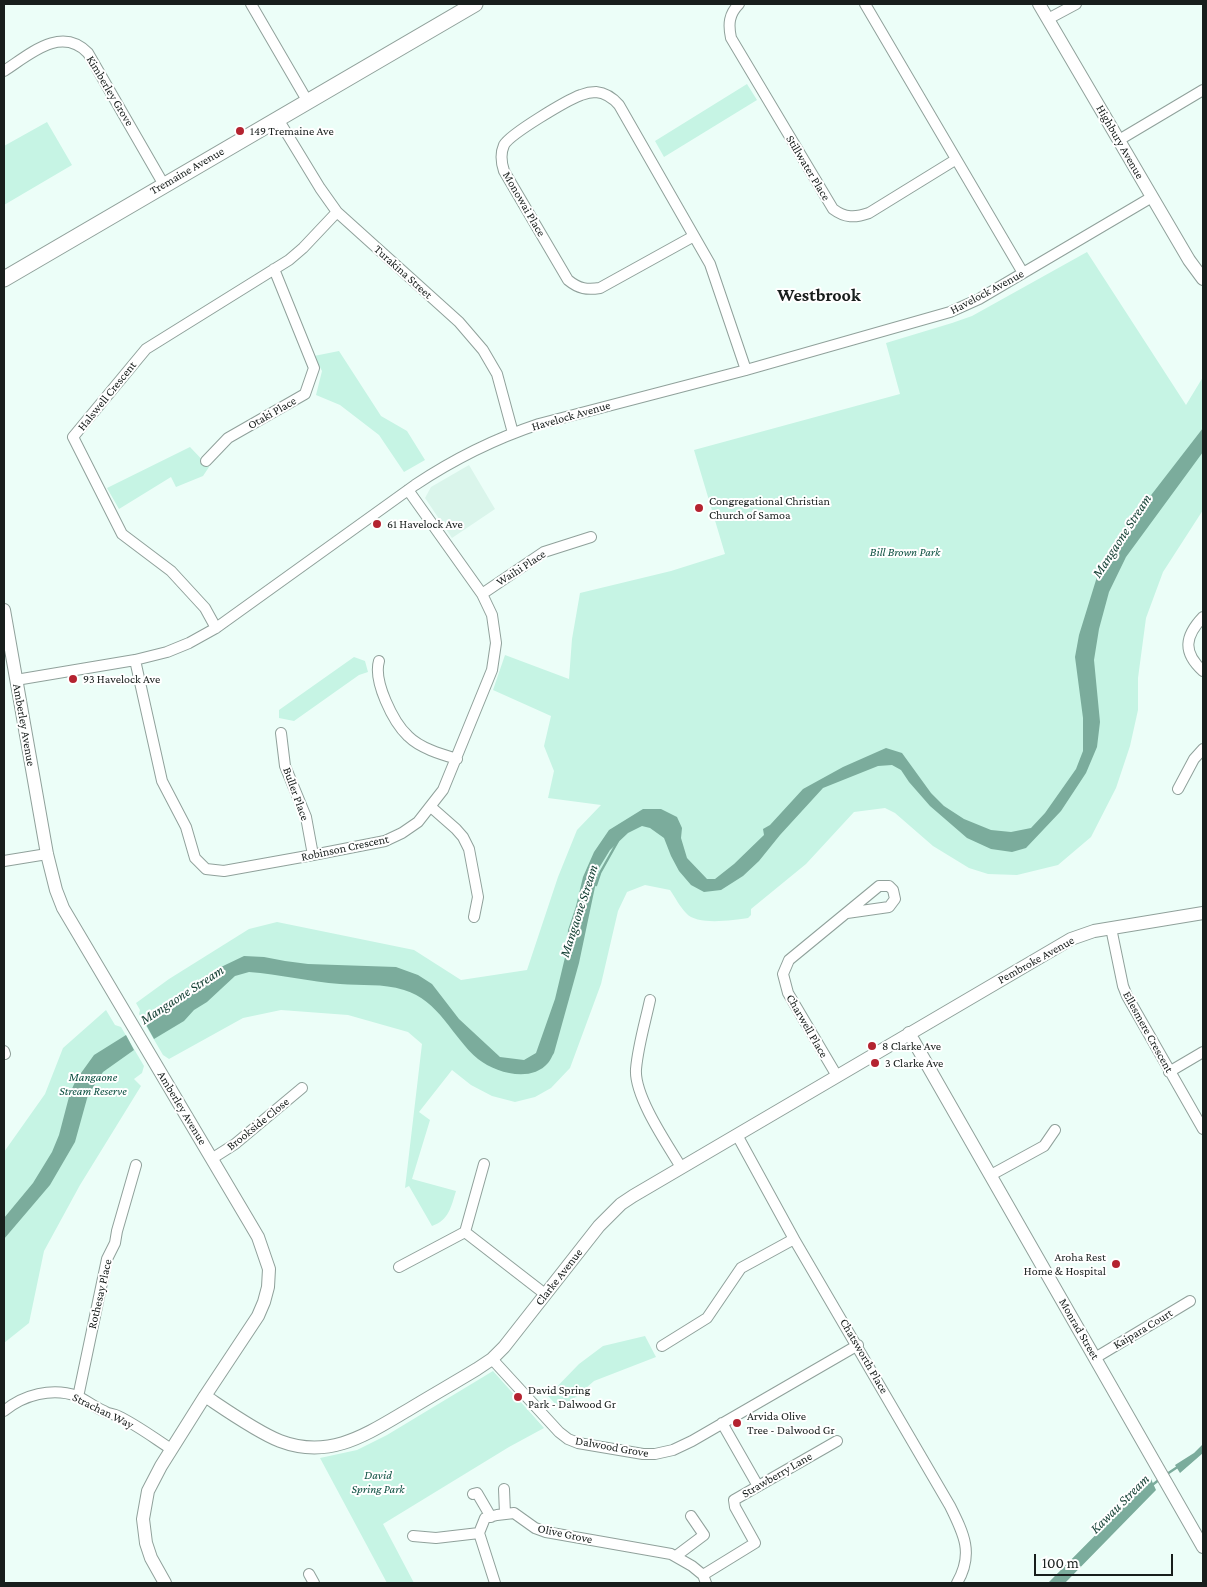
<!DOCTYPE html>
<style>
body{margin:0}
#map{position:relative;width:1207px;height:1587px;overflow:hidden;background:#ecfef8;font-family:"Crimson Pro",serif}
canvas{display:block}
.frame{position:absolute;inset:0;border:5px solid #181e1c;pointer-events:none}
.scale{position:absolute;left:1034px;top:1554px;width:139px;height:22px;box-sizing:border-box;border:2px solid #181e1c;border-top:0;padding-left:6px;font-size:15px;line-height:18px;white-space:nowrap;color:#181e1c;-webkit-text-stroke:4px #fff;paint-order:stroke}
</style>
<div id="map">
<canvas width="1207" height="1587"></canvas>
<div class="frame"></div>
<div class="scale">100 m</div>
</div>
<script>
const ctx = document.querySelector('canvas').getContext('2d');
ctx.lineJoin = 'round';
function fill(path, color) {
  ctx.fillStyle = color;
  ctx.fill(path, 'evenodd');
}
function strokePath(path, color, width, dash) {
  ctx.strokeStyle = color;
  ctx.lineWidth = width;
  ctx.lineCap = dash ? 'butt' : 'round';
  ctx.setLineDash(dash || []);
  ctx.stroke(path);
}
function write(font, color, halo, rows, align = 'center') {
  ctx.font = font + ' "Crimson Pro",serif';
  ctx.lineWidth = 4;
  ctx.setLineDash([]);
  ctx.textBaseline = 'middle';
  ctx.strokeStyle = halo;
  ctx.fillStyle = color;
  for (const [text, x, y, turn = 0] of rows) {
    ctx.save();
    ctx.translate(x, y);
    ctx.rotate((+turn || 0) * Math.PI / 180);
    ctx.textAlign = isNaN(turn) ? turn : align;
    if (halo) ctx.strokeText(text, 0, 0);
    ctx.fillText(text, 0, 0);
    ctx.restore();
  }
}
const built = new Path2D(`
 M469,465L495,509L452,538L425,498L431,487Z`);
const green = new Path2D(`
 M747,84L757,100L664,157L655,141Z
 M47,122L72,165L4,205V146Z
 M1087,252L1186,405L1203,377V510L1163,572L1146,618L1138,678V710L1130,746L1116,788L1091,837L1058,865L1017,875L988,874L969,868L933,846L895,813L885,808L854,812L806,864L751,909V915L748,918C733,920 697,926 686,913C680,907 675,897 670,890L645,885L627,892L618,911L601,984L570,1068L551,1088L535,1097L515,1102L492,1096L471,1085L452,1070L419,1112L430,1120L412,1179L456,1191C451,1207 449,1220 432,1226L409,1186L405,1188L422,1044L408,1032L348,1015L281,1010L243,1018L169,1059L163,1055L139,1014L140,1010L136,1003L169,979L249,929L277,922L414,950L461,980L527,970L558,877L577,830L601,805L548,798L554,771L544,746L551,716L493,690L505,655L569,679L572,639L580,593L671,571L725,554L694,450L900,394L886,343L952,323L972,316Z
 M339,351L381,416L407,431L425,460L404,472L379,435L340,405L316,395L322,371L314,356Z
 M190,447L209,467L203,476L176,487L171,477L119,509L107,488Z
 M354,657L365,661L368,672L359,675L294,721L279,718V710Z
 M106,1010L115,1025L121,1027L144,1066L142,1073L134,1079L141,1086L80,1185L44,1251L29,1323L4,1343V1152L45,1094L63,1048Z
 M645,1336L656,1357L594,1381L561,1410L548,1396L579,1364L603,1346Z
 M493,1371L544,1428L509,1447L383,1524L414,1583H387L320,1458L357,1450L387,1435Z`);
const water = new Path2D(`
 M1203,428V452L1126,557L1109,592L1099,629L1094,660L1100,722L1097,747L1086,773L1061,811L1026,848L1012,852L991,849L967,838L930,806L909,782L901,770L892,765L878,766L823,788L780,835L759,861L743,876L721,890L704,892L691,885L679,871L671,856L664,838L650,828L642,826L628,833L610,850L599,868L579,963L554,1053C552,1056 550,1061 548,1063C531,1083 496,1073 478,1059C452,1037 439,1000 404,990C382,983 362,986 340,984C310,982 279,974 249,972L235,976L207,1002L194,1010L184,1021L154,1039L144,1021L187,996L221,967L244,956L264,957L285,961L308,964L396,967L418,975L432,984L459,1019L500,1057L524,1060L536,1053L555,999L567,949L568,930L576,906L583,877L594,852L609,830L643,809H661L677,817L682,828L681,838L687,858L707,879H715L734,864L764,835L763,829L770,825L803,789L843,767L886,748L902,753L931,793L944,806L964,819L991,830L1011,832L1031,828L1045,813L1076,769L1083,751V718L1075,657L1079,635L1096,580L1105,561L1138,512Z
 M126,1035L134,1050L103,1072L88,1095L75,1142L50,1185L4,1239V1218L33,1183L52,1152L59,1135L70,1093L76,1080L94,1055Z
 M1203,1444V1453L1180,1473L1175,1465L1194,1453Z
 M1151,1479L1156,1490L1065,1583H1048Z`);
const stream = new Path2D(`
 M596,885L600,873L618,841
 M1167,1474L1179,1466
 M1151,1486L1160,1479`);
const minor = new Path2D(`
 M251,4L308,102
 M739,4C729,14 728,24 731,38L833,209C845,218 855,218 869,213L955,160
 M865,4L1023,273
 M1048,19L1076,4
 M4,71C29,55 61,25 88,53L164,185
 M278,119L320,188L337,212L459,322L483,350L497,374L513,433
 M1119,140L1203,90
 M694,236L600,288C587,290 579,289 568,280L504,171C501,162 500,154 504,145C510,134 567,100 581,95C586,93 591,92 596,92C606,93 613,98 619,105L710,264L746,370
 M206,461L228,438L305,394L314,368L274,269
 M482,594L544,552L591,537
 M1203,617C1185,636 1182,652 1203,671
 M216,628L205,608L171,571L122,534L73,437L146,349L289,260L303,248L337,212
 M135,660L162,781L186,827L195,858L206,869L224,871L313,855L385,841L402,833L418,822L443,790L492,670L496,643L492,615L482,594L408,490
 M379,661C373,681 393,722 408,736C420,748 440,754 457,759
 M16,680L135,660L167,652L189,643L216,628L415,485C454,459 494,439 539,424L746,370L950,312L979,299L1152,197
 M281,733L285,766L306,817L313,855
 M1178,789L1194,759L1203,749
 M431,807L456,829L463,837L469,849L478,897L474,917
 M4,861L47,854
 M1111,928L1123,986L1127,996L1203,1129
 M650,1000C645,1023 638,1046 636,1069C634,1096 667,1144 681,1167
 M4,1051L5,1054
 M1169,1072L1203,1052
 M837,1076L788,993L783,974L789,960L879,886H889L893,890L895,899L889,907L847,913
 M737,1135L794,1239L950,1506C964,1534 974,1554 957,1583
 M213,1158L235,1144L302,1088
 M991,1175L1044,1146L1055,1130
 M465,1232L545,1294
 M399,1267L465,1232L484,1164
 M662,1346L707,1318L741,1268L794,1239
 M1095,1358L1190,1301
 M492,1359L559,1432L568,1439L578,1443L643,1454H655L673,1450L692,1441L858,1345
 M78,1397L107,1259L115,1243L117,1231L136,1165
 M4,1411C23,1395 52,1387 77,1396C86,1400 94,1407 104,1411C108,1414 114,1414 118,1416C137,1425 154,1438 171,1449
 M722,1423L758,1486
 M504,1489L505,1514
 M473,1494L477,1493L491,1517
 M413,1536L436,1538L479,1533
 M676,1556L704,1535L691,1516
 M309,1574L314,1583
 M703,1575L755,1543L735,1507L734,1500L837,1441
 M495,1583L479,1533L485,1518L497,1515L514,1513L535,1528L546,1532L671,1554L692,1566L703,1575L706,1583`);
const tertiary = new Path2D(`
 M1039,4L1189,260L1203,279
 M4,610L47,854L56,890L63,908L248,1220L258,1237L269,1269L268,1287L264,1302L258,1316L205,1396L161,1466L148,1491L143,1519L146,1543L151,1558L165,1583
 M909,1033L1203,1547
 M205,1396C226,1410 257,1432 280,1441C330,1460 367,1434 408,1410C431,1396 454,1383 477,1369L492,1359L504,1347L599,1226L621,1204L633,1196L1071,939L1094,931L1203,913`);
const secondary = new Path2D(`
 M4,279L475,4`);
const markers = [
 [240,131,5,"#b42330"],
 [699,508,5,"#b42330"],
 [377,524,5,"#b42330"],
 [73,679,5,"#b42330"],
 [872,1046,5,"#b42330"],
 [875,1063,5,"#b42330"],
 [1116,1264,5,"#b42330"],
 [518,1397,5,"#b42330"],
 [737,1423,5,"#b42330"]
];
const streetNames = [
 ["Kimberley Grove",110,91,59],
 ["Highbury Avenue",1120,142,60],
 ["Stillwater Place",808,168,59],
 ["Tremaine Avenue",187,171,-30],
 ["Monowai Place",524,204,60],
 ["Turakina Street",403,272,42],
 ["Havelock Avenue",987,292,-28],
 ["Halswell Crescent",107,396,-51],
 ["Otaki Place",272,413,-30],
 ["Havelock Avenue",571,416,-16],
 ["Waihi Place",521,568,-33],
 ["Amberley Avenue",24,725,80],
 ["Buller Place",296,794,70],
 ["Robinson Crescent",345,848,-12],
 ["Pembroke Avenue",1036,960,-29],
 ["Charwell Place",807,1026,60],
 ["Ellesmere Crescent",1148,1032,61],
 ["Amberley Avenue",182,1108,59],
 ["Brookside Close",258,1124,-39],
 ["Clarke Avenue",559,1277,-52],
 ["Rothesay Place",100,1294,-77],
 ["Monrad Street",1079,1329,60],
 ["Kaipara Court",1143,1329,-31],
 ["Chatsworth Place",864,1356,60],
 ["Strachan Way",103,1411,26],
 ["Dalwood Grove",612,1447,10],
 ["Strawberry Lane",777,1475,-30],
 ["Olive Grove",565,1534,12]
];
const poiNames = [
 ["149 Tremaine Ave",250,131],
 ["Congregational Christian",709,501],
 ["Church of Samoa",709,515],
 ["61 Havelock Ave",387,524],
 ["93 Havelock Ave",83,679],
 ["8 Clarke Ave",882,1046],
 ["3 Clarke Ave",885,1063],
 ["Aroha Rest",1106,1257,"right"],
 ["Home & Hospital",1106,1271,"right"],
 ["David Spring",528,1390],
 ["Park - Dalwood Gr",528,1404],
 ["Arvida Olive",747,1416],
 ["Tree - Dalwood Gr",747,1430]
];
const parkNames = [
 ["Bill Brown Park",905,552],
 ["Mangaone",93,1077],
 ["Stream Reserve",93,1091],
 ["David",378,1475],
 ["Spring Park",378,1489]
];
const waterNames = [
 ["Mangaone Stream",1122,536,-57],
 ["Mangaone Stream",579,911,-72],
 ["Mangaone Stream",182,995,-33],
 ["Kawau Stream",1120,1504,-45]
];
const districtNames = [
 ["Westbrook",819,295]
];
fill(built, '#daf5eb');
fill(green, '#c6f4e4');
fill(water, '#7bac9c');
strokePath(stream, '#7bac9c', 2.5);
strokePath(minor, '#90a19b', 12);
strokePath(tertiary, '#90a19b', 14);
strokePath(secondary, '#90a19b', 17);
strokePath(minor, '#fff', 10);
strokePath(tertiary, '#fff', 12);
strokePath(secondary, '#fff', 15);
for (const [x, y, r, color] of markers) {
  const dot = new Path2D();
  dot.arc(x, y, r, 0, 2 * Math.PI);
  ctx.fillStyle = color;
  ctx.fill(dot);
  strokePath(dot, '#fff', 2);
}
write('12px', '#181e1c', '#fff', streetNames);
write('12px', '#181e1c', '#fff', poiNames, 'left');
write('italic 12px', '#0a4e3f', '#fff', parkNames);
write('italic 14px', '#174236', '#fff', waterNames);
write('bold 18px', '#181e1c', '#fff', districtNames);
</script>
